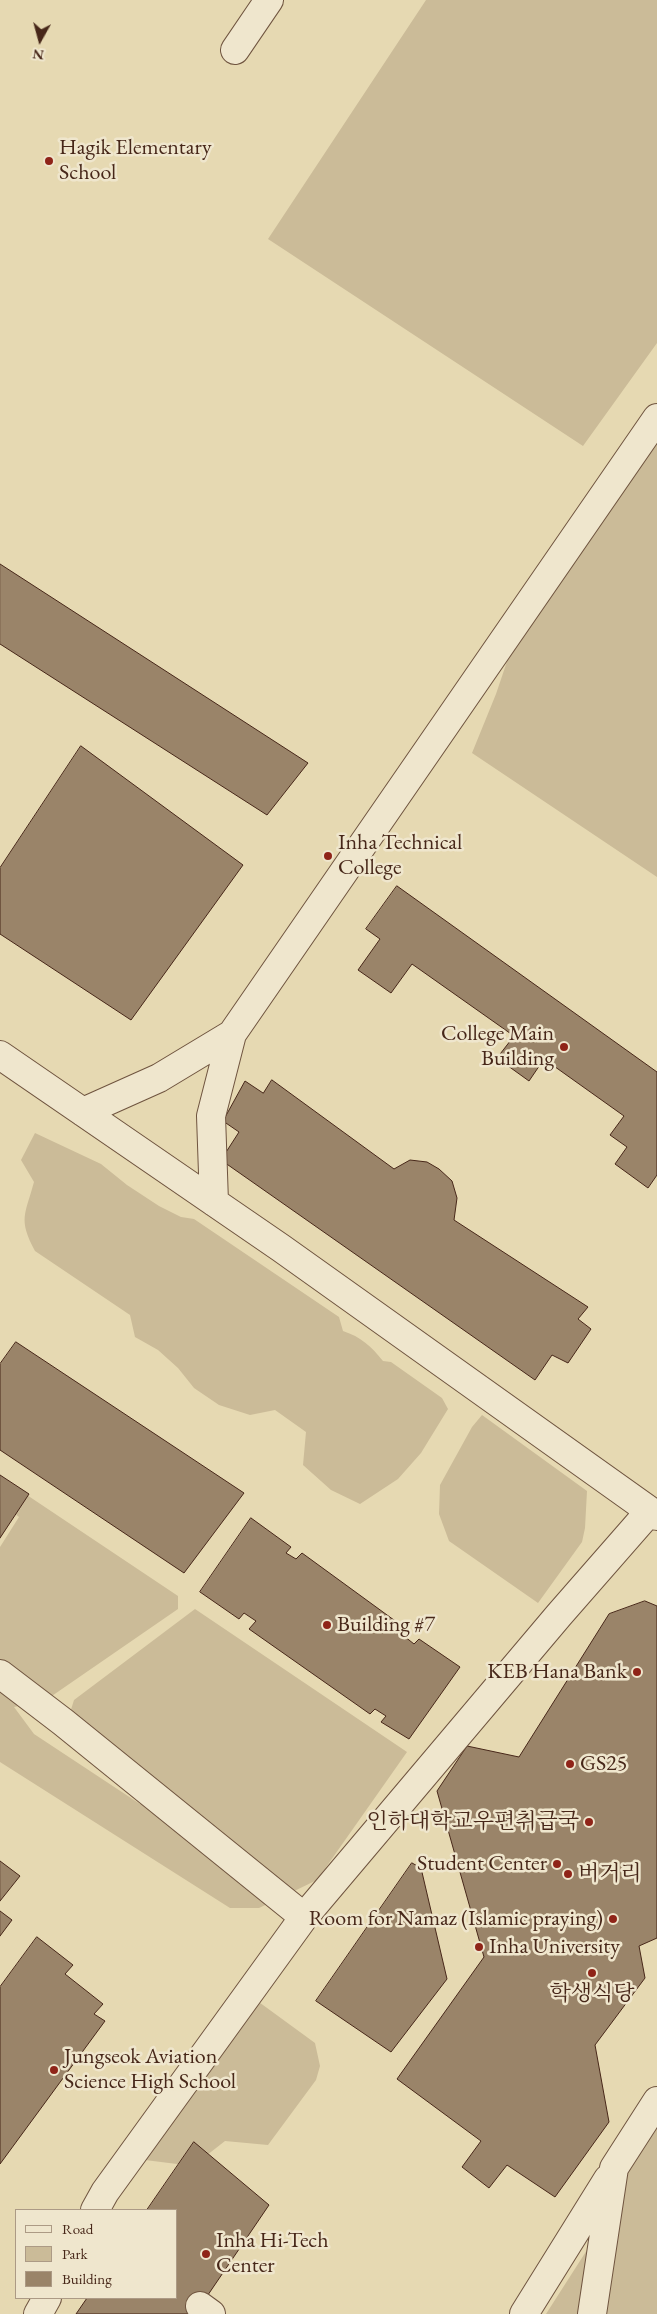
<!DOCTYPE html>
<meta charset="utf-8">
<style>
body{margin:0}
#map{position:relative;width:657px;height:2314px;overflow:hidden;background:#e6d9b2;font-family:"EB Garamond",serif}
canvas{display:block}
.legend{position:absolute;left:15px;top:2209px;width:162px;height:90px;box-sizing:border-box;background:#efe6cd;border:1px solid #ac9a85;margin:0;padding:6px 9px;list-style:none;font-size:15px;color:#472719}
.legend li{display:flex;align-items:center;gap:10px;height:25px}
.legend b{width:25px;border:1px solid #ac9a85}
.north{position:absolute;left:15px;top:15px;width:50px;height:50px;-webkit-text-stroke:4px #efe6cd;paint-order:stroke;rotate:187deg;font-size:14px;font-weight:700;line-height:20px;text-align:center;color:#472719}
.north::after{content:'';display:block;margin:auto;width:18px;height:22px;background:#472719;clip-path:polygon(50% 0,100% 100%,50% 72%,0 100%)}
</style>
<div id="map">
<canvas width="657" height="2314"></canvas>
<ul class="legend">
<li><b style="height:6px;background:#efe6cd"></b>Road</li>
<li><b style="height:14px;background:#cbbb98"></b>Park</li>
<li><b style="height:14px;background:#9a8469"></b>Building</li>
</ul>
<div class="north">N</div>
</div>
<script>
const ctx = document.querySelector('canvas').getContext('2d');
ctx.lineJoin = 'round';
function fill(path, color) {
  ctx.fillStyle = color;
  ctx.fill(path, 'evenodd');
}
function strokePath(path, color, width, dash) {
  ctx.strokeStyle = color;
  ctx.lineWidth = width;
  ctx.lineCap = dash ? 'butt' : 'round';
  ctx.setLineDash(dash || []);
  ctx.stroke(path);
}
function write(font, color, halo, rows, align = 'center') {
  ctx.font = font + ' "EB Garamond","Noto Serif KR",serif';
  ctx.lineWidth = 5;
  ctx.setLineDash([]);
  ctx.textBaseline = 'middle';
  ctx.strokeStyle = halo;
  ctx.fillStyle = color;
  for (const [text, x, y, turn = 0] of rows) {
    ctx.save();
    ctx.translate(x, y);
    ctx.rotate((+turn || 0) * Math.PI / 180);
    ctx.textAlign = isNaN(turn) ? turn : align;
    if (halo) ctx.strokeText(text, 0, 0);
    ctx.fillText(text, 0, 0);
    ctx.restore();
  }
}
const green = new Path2D(`
 M426,0H657V343L583,446L268,239Z
 M657,442V877L472,753L496,694L521,620Z
 M35,1133L101,1164L127,1185L159,1206L181,1217L194,1219L339,1317L343,1331C361,1337 371,1346 383,1361L391,1362L442,1398L448,1409L421,1453L398,1479L360,1504L331,1490L303,1465L306,1432L275,1410L250,1415L219,1405L194,1388L178,1368L158,1350L135,1337L130,1315L35,1251C18,1219 25,1215 34,1182L21,1160Z
 M482,1415L587,1491L585,1528L582,1542L538,1603L449,1541L439,1514L440,1485L472,1427Z
 M0,1477L178,1596V1609L46,1700L14,1707L34,1734L140,1804L157,1796L69,1716L74,1700L195,1609L407,1752L317,1880L259,1908H230L0,1762V1547L19,1517L0,1502Z
 M252,1997L315,2043L320,2066L316,2080L268,2145L225,2141L193,2166L145,2160Z
 M657,2112V2314H601L622,2166Z
 M587,2250L578,2314H546Z`);
const building = new Path2D(`
 M0,564L308,763L267,815L0,644Z
 M81,746L243,865L131,1020L0,934V868Z
 M397,886L657,1072V1175L648,1188L615,1164L627,1147L610,1135L624,1116L544,1059L529,1081L497,1058L514,1036L412,964L391,993L358,970L380,939L366,929Z
 M272,1080L394,1169L410,1160L427,1162L439,1169L452,1181L457,1198L454,1220L588,1307L578,1319L591,1329L568,1363L552,1355L535,1380L221,1160L239,1132L223,1121L245,1081L263,1093Z
 M16,1342L244,1493L184,1573L0,1450V1364Z
 M0,1475L29,1494L0,1538Z
 M251,1518L291,1547L286,1553L296,1559L302,1553L409,1631L404,1636L414,1644L419,1639L460,1667L409,1739L381,1722L386,1716L375,1709L370,1714L249,1629L256,1621L244,1613L239,1619L200,1592Z
 M645,1601L657,1606V1938L639,1946L645,1978L595,2045L609,2122L555,2197L507,2165L489,2188L462,2167L481,2141L397,2079L484,1957L437,1791L467,1746L519,1757L609,1614Z
 M0,1861L20,1876L0,1901Z
 M412,1863L421,1868L447,1979L391,2052L316,2001Z
 M0,1911L12,1920L0,1936Z
 M37,1937L73,1965L65,1974L103,2004L94,2014L105,2021L0,2164V1987Z
 M194,2142L269,2205L195,2314H76L87,2298H176V2210H147Z`);
const minor = new Path2D(`
 M235,50L269,0
 M0,1055L281,1248L657,1516
 M83,1112L159,1078L232,1034L657,418
 M214,1202L211,1116L232,1034
 M0,1674L63,1722L304,1917
 M95,2210L105,2192L304,1917L559,1615L650,1511
 M200,2306L211,2314
 M38,2314L47,2298
 M524,2314L608,2179
 M592,2314L614,2168L657,2101`);
const markers = [
 [49,161,5,"#8f2418"],
 [328,856,5,"#8f2418"],
 [564,1047,5,"#8f2418"],
 [327,1625,5,"#8f2418"],
 [637,1672,5,"#8f2418"],
 [570,1764,5,"#8f2418"],
 [589,1822,5,"#8f2418"],
 [557,1864,5,"#8f2418"],
 [568,1874,5,"#8f2418"],
 [613,1919,5,"#8f2418"],
 [479,1947,5,"#8f2418"],
 [592,1973,5,"#8f2418"],
 [54,2070,5,"#8f2418"],
 [206,2254,5,"#8f2418"]
];
const poiNames = [
 ["Hagik Elementary",59,148],
 ["School",59,173],
 ["Inha Technical",338,843],
 ["College",338,868],
 ["College Main",554,1034,"right"],
 ["Building",554,1059,"right"],
 ["Building #7",337,1625],
 ["KEB Hana Bank",627,1672,"right"],
 ["GS25",580,1764],
 ["인하대학교우편취급국",579,1822,"right"],
 ["Student Center",547,1864,"right"],
 ["버거리",578,1874],
 ["Room for Namaz (Islamic praying)",603,1919,"right"],
 ["Inha University",489,1947],
 ["학생식당",592,1994,"center"],
 ["Jungseok Aviation",64,2057],
 ["Science High School",64,2082],
 ["Inha Hi-Tech",216,2241],
 ["Center",216,2266]
];
fill(green, '#cbbb98');
fill(building, '#9a8469');
strokePath(building, '#472719', 1);
strokePath(minor, '#6f543f', 30);
strokePath(minor, '#efe6cd', 28);
for (const [x, y, r, color] of markers) {
  const dot = new Path2D();
  dot.arc(x, y, r, 0, 2 * Math.PI);
  ctx.fillStyle = color;
  ctx.fill(dot);
  strokePath(dot, '#efe6cd', 2);
}
write('22px', '#472719', '#efe6cd', poiNames, 'left');
</script>
